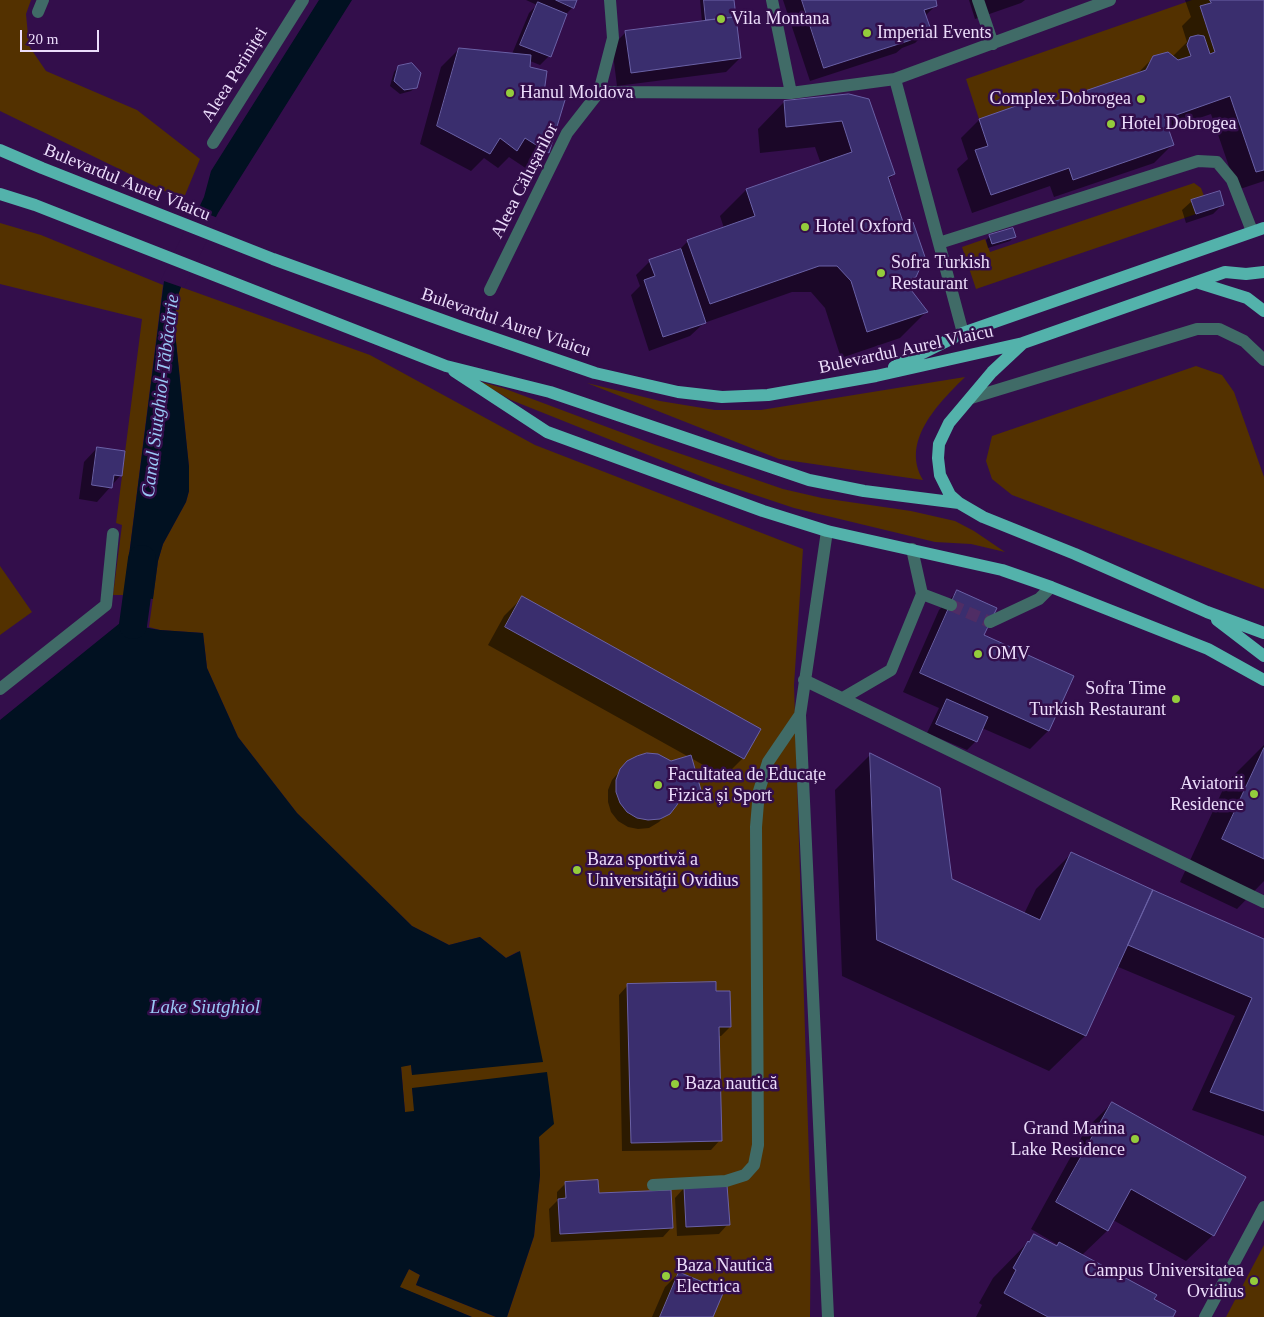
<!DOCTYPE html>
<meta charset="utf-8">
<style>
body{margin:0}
#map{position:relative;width:1264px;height:1317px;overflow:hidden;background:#330e4b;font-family:"Times New Roman",serif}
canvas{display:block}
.scale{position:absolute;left:20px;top:30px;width:79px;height:22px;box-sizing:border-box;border:2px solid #ecddfb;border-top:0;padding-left:6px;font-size:15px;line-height:18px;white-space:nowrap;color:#ecddfb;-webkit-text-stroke:4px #330e4b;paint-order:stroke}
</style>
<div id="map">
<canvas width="1264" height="1317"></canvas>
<div class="scale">20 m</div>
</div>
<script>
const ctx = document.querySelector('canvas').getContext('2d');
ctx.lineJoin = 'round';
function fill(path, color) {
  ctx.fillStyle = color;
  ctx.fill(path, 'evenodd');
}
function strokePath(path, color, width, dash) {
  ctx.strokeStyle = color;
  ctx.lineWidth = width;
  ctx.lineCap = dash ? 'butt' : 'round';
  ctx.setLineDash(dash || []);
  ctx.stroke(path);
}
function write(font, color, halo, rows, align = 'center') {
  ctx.font = font + ' "Times New Roman",serif';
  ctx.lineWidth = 5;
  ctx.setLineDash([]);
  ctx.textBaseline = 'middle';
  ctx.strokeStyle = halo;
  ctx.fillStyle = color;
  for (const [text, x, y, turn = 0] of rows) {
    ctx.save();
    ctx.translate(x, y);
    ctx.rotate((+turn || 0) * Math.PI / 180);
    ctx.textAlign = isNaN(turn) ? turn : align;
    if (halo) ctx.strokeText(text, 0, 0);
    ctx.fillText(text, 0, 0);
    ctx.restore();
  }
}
const green = new Path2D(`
 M0,0H31L26,14L29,46L46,71L137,110L200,159L183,200L0,111Z
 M1192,0H1210L1211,3L1200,7L1215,52L1210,54L1204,36L1198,35L1190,37L1187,45L1191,56L1178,60L1168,52L1153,56L1146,70L1053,102L1050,94L979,119L966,79Z
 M1194,183L1201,188L1204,196L1191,200L1196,214L976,289L962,247L985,239L990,252Z
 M0,223L41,235L163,285L124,595H113L122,525L116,523L142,319L0,284Z
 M181,287L370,355L535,445L803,549L794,685L811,1221L810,1317H507L534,1236L540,1175L539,1136L412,1088L415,1112H405L401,1066L411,1065L412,1074L519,951L506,958L480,937L449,945L412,926L297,813L238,737L207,668L203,633L160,630L149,627L158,561L163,544L186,502L189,491V467L175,332L176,301Z
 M1196,366L1222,375L1234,392L1264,477V589L1012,495L992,479L986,461L992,436Z
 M965,377C939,403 900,441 923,480L779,459L587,383L660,401L715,410H761Z
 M478,381L503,388L655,445L783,489L822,498L911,511L955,521L974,531L1005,552L971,544L935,542L794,508L713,481L561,420L511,400Z
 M0,566L32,612L0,635Z
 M1264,1245V1317H1226Z
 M409,1269L420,1275L416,1285L496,1317H472L399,1287Z`);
const water = new Path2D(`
 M319,0H352L218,213L181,287L176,301L175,332L189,467V491L186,502L163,544L158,561L153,599L124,595L164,281L204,197L211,171Z
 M120,623L160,630L203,633L207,668L238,737L297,813L412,926L449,945L480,937L506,958L520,951L543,1062L412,1075L411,1065L401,1067L405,1112L414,1111L412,1088L547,1072L554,1124L539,1137L540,1175L534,1236L507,1317H496L416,1285L420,1275L409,1269L400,1287L472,1317H0V720Z`);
const pier = new Path2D(`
 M195,209L218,218L184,288L161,280Z`);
const shadow = new Path2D(`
 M526,0H576L573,7L566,14L549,56L540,65L530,61L529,68L543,94L564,101L548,152L530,171L509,157L498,168L484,158L471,171L420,144L441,67L459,49L512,54L529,13L537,5Z
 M700,0H733L735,16L733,18L740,58L726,72L617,86L612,46L626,32L702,22Z
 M783,0H934L936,5L925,16L929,29L915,43L902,48L896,53L810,81Z
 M969,0H1025L1021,3L975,19Z
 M1185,0H1264V181L1237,190L1211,114L1167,129L1172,145L1154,163L1054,197L1050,186L972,213L957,169L968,159L961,138L979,120L1052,104L1136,75L1154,57H1172L1187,42L1182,26L1191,17Z
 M398,67L416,87L411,91L400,94L390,86L394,72Z
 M849,95L894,174L888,180L904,227L915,276L906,286L926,312L900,338L841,358L825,308L811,292H792L704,323L690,336L649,351L631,295L640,286L636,275L650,261L677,252L688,241L724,228L720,216L746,190L821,164L815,147L760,153L758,129L784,102Z
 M1192,201L1222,205L1213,214L1186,223L1182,210Z
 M990,236L1014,237L1010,241L988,248L986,240Z
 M97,448L121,475L97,502L79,499L84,462Z
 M957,592L983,636L1072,676L1048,731L1030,749L982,728L976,741L967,750L927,733L939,708L903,692L939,610Z
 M522,598L759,729L743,758L724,777L691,758L700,789L691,799L677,803L659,822L649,828L638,829L628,827L618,821L611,812L608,802V790L612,780L628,762L671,763L689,757L488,645L504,616Z
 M1264,745V881L1237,909L1180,882L1226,783Z
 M870,755L939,789L950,880L1024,914L1036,889L1071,854L1264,940V1136L1192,1110L1235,1016L1116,966L1085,1036L1049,1071L842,976L835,790Z
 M628,985L715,992L730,1027L721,1036H718L720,1140L711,1150L622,1151L619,995Z
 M1112,1103L1213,1235L1186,1261L1113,1220L1107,1231L1082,1255L1153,1299L1172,1317H976L982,1305L979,1303L993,1278L1034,1236L1056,1247L1058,1245L1031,1229L1086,1129Z
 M566,1183L598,1195L672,1227L663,1237L551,1242L549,1209L557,1201V1192Z
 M684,1188L728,1224L719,1234L677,1236L675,1198Z
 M679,1273L711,1317H652L665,1287Z`);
const canal = new Path2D(`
 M133,625L142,559`);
const building = new Path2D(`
 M556,0H577L574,8Z
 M704,0H734L736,17L706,20Z
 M802,0H936L937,6L924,10L931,30L910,37L911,40L824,68Z
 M1210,0H1264V170L1256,172L1230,96L1165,119L1174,145L1073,180L1069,168L991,195L975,150L988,146L979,119L1050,94L1053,102L1146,70L1153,56L1168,52L1178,60L1191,56L1187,45L1190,37L1198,35L1204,36L1210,54L1215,52L1200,6L1211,3Z
 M538,2L567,14L551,57L520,45Z
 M736,17L741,58L631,73L625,31Z
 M459,48L531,55L530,67L547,71L544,93L565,100L549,153L525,138L517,151L500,138L490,154L437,126Z
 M412,63L421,73L417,88L404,90L394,81L398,66Z
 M849,94L869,99L895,174L888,177L904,225L913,222L925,257L916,277L905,282L928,312L867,332L851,281L837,266H819L710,304L687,240L755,216L746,189L852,152L842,121L786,127L784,101Z
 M1220,191L1224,205L1196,214L1191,200Z
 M1013,228L1016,237L992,244L989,235Z
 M681,249L706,323L663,337L644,280L655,276L649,260Z
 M97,447L125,451L122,476L114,475L112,488L92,485Z
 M957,590L997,608L984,635L1074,676L1049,731L920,673Z
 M522,596L761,729L744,759L505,627Z
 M947,699L988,717L977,742L936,724Z
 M1264,748V859L1222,839Z
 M647,753L658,754L671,761L691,755L701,790L682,795L677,805L670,814L660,819L648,820L637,818L627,812L620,803L616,792V780L620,769L627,761L637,756Z
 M870,753L940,788L952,879L1040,920L1071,852L1153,890L1086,1036L877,940Z
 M1153,890L1264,939V1111L1210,1092L1252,998L1128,945Z
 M716,982V991H730L731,1027H719L722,1141L631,1143L627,984Z
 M1112,1102L1246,1177L1214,1236L1131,1189L1108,1231L1056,1202Z
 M598,1180L599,1193L671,1190L673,1228L560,1234L558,1199L566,1198L565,1182Z
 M727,1185L730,1225L686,1227L684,1187Z
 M1034,1234L1057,1246L1059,1242L1157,1295L1154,1299L1176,1311L1173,1317H1048L1004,1293L1016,1270L1013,1268L1028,1241L1029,1242Z
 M679,1272L724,1291L713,1317H660Z`);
const minorTunnel = new Path2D(`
 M951,605L990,622`);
const minor = new Path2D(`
 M978,0L993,44
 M38,12L43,0
 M599,92L613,38L610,0
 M791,93L895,79
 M213,143L303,0
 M939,243L1198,161L1217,162L1232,180L1252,231
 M490,290L567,133L599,92L791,93L772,0
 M963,333L895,79L1110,0
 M971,398L1197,329H1219L1244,341L1264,360
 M827,531L800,715L828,1317
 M912,549L922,594L951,605
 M990,622L1039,599L1051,587
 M804,680L1264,902
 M0,689L106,605L113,534
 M843,698L891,670L922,594
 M653,1185L726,1181L745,1175L754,1165L758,1145L756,827L759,791L768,762L800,715
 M1205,1317L1264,1207`);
const major = new Path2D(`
 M0,150L42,168L273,259L464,328L595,373L678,392L722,397L768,395L876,376L1023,343
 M0,194L35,205L446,366L550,392L809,480L864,491L959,503
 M1264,272L1246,274L1225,272L1023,343L992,372L949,423L939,444L938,458L940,475L950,495L959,503L983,517L1075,554L1207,612L1264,633
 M1196,282L1247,298L1264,311
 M894,367L963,333L1264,228
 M454,371L547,432L763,511L827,531L1002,570L1051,587L1208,649L1264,680
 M1217,620L1264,656`);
const markers = [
 [721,19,5,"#94cc3c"],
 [867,33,5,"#94cc3c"],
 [510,93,5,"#94cc3c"],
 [1141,99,5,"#94cc3c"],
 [1111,124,5,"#94cc3c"],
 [805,227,5,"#94cc3c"],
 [881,273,5,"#94cc3c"],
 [978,654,5,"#94cc3c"],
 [1176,699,5,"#94cc3c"],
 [658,785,5,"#94cc3c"],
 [1254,794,5,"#94cc3c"],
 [577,870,5,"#94cc3c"],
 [675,1084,5,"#94cc3c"],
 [1135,1139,5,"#94cc3c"],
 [666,1276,5,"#94cc3c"],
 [1254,1281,5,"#94cc3c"]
];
const poiNames = [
 ["Vila Montana",731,19],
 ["Imperial Events",877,33],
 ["Hanul Moldova",520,93],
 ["Complex Dobrogea",1131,99,"right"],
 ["Hotel Dobrogea",1121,124],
 ["Hotel Oxford",815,227],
 ["Sofra Turkish",891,263],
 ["Restaurant",891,284],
 ["OMV",988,654],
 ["Sofra Time",1166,689,"right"],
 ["Turkish Restaurant",1166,710,"right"],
 ["Facultatea de Educațe",668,775],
 ["Fizică și Sport",668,796],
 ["Aviatorii",1244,784,"right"],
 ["Residence",1244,805,"right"],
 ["Baza sportivă a",587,860],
 ["Universității Ovidius",587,881],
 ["Baza nautică",685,1084],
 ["Grand Marina",1125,1129,"right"],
 ["Lake Residence",1125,1150,"right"],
 ["Baza Nautică",676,1266],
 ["Electrica",676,1287],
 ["Campus Universitatea",1244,1271,"right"],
 ["Ovidius",1244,1292,"right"]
];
const streetNames = [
 ["Aleea Periniței",235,75,-58],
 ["Aleea Călușarilor",525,181,-63],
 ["Bulevardul Aurel Vlaicu",127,183,22],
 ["Bulevardul Aurel Vlaicu",506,323,19],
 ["Bulevardul Aurel Vlaicu",906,350,-12]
];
const waterNames = [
 ["Canal Siutghiol-Tăbăcărie",161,396,-83],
 ["Lake Siutghiol",205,1008]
];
fill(green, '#533100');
fill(water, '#011121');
fill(pier, '#330e4b');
fill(shadow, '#0007');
strokePath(canal, '#011121', 28);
fill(building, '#3a2e6e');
strokePath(building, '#6a61a6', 1);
strokePath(minorTunnel, '#4f2d65', 12, [12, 6]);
strokePath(minor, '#406b67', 12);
strokePath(major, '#53b2ab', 12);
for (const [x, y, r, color] of markers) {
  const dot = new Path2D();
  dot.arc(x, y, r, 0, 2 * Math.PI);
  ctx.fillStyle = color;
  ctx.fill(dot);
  strokePath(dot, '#330e4b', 2);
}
write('18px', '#ecddfb', '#330e4b', poiNames, 'left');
write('18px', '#ecddfb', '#330e4b', streetNames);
write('italic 19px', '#9ac8f5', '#330e4b', waterNames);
</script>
